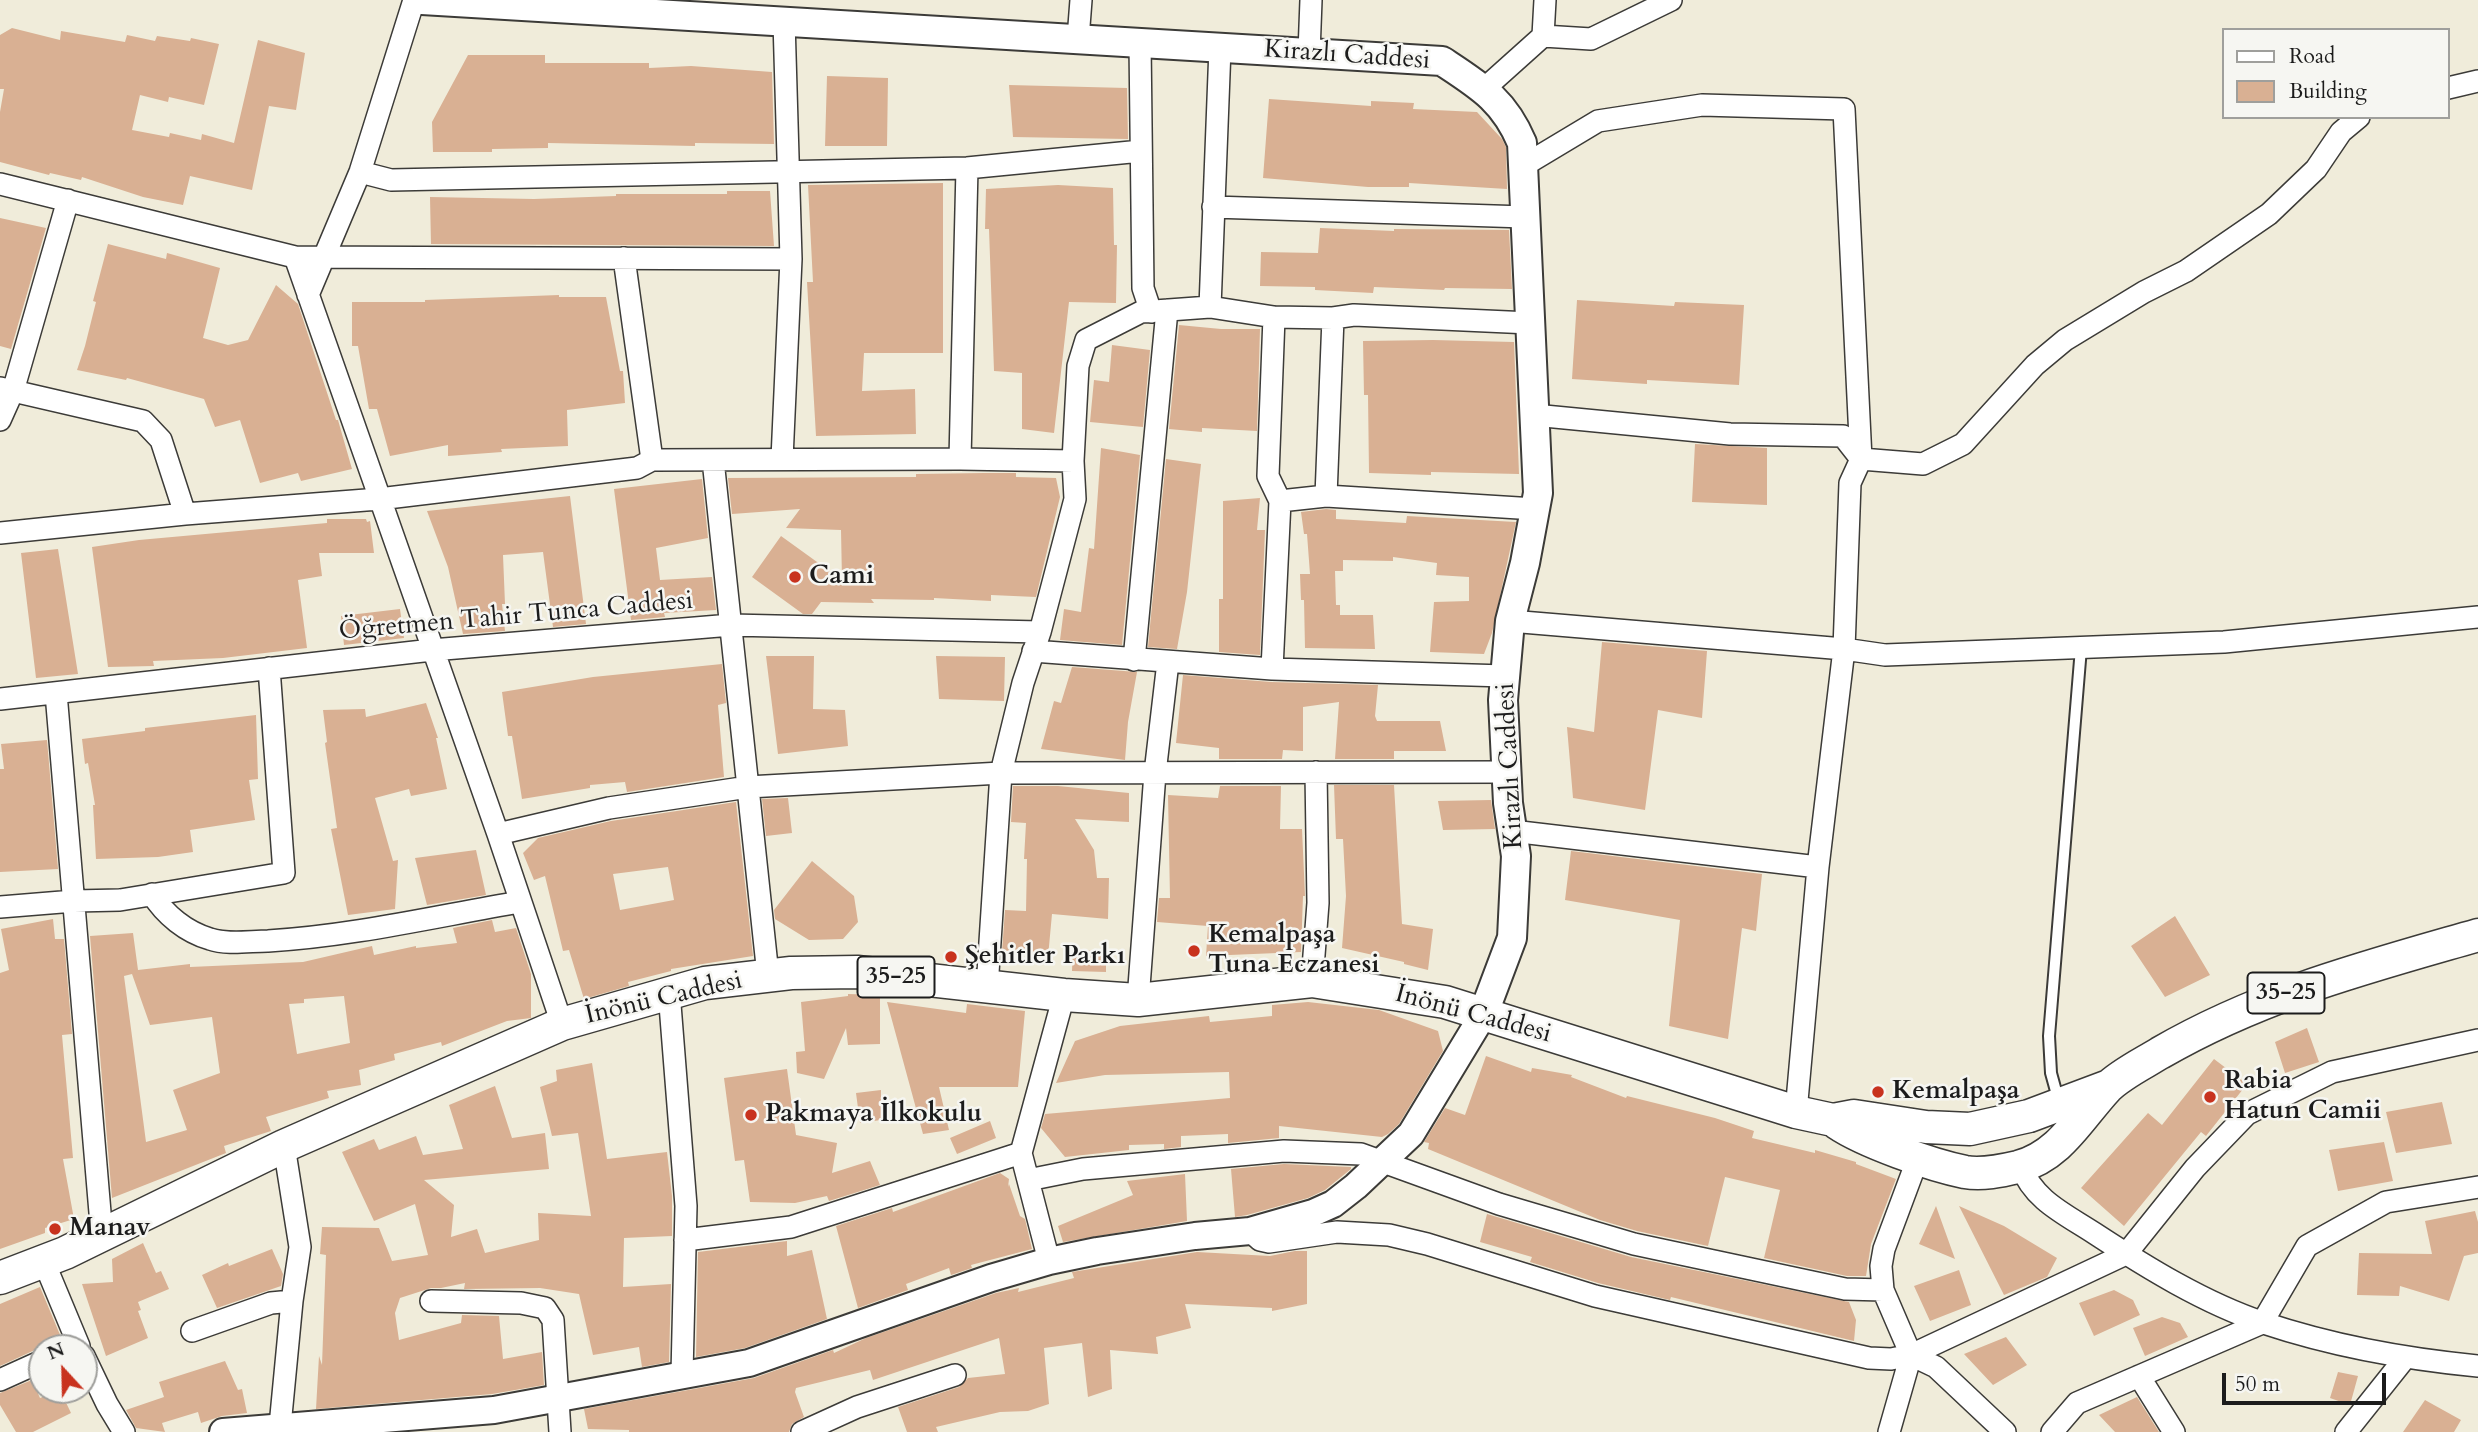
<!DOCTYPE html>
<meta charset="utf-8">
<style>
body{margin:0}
#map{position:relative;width:2478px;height:1432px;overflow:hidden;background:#f0ecda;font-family:Cardo,serif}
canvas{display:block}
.legend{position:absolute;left:2222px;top:28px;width:228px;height:91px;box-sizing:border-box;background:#f6f6f2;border:2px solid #9f9f9c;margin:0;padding:9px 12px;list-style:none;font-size:21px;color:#1c1c1c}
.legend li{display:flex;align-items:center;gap:14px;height:35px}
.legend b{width:35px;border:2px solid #9f9f9c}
.north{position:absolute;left:28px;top:1334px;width:70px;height:70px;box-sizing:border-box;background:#f6f6f2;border:2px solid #9f9f9c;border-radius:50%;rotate:338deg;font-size:19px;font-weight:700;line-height:28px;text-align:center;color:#1c1c1c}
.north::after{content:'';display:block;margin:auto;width:24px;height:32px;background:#c8321e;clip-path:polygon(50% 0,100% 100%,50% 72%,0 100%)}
.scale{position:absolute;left:2222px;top:1373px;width:164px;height:32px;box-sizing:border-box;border:4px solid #1c1c1c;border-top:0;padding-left:9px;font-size:21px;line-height:24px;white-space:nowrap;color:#1c1c1c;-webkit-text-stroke:5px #f6f6f2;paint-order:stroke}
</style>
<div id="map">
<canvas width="2478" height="1432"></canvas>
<ul class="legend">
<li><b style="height:9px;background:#fff"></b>Road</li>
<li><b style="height:19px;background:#d9b093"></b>Building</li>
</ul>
<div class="north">N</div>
<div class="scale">50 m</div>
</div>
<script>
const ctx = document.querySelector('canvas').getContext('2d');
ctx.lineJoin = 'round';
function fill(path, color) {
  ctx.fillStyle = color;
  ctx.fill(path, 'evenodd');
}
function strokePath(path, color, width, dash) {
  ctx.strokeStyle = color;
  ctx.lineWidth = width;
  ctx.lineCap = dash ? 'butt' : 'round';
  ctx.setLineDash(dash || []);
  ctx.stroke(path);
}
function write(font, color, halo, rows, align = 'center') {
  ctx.font = font + ' Cardo,serif';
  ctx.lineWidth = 5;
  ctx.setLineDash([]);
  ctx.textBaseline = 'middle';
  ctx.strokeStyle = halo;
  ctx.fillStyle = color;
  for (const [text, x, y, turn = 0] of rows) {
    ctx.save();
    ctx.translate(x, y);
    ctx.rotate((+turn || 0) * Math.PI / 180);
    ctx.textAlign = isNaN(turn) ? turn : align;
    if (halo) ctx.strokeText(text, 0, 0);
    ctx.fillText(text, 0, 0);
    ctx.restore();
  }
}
const building = new Path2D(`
 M12,28L60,40L61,31L125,42L127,35L155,41L157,36L190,41L191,38L219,44L204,105L169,97L168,102L140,95L132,130L169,137L170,133L201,140L202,134L234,143L258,40L305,53L296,110L269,106L252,190L190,176L183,205L143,197L82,177L81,180L50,173L49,175L0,162V112L4,89H0V35Z
 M468,55H545V63H649V68L691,66L772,72L774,144L695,143V146L548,143V148L492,149V152H433L432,122Z
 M827,76L888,78L887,146H825Z
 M1009,85L1127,88L1128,139L1013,137Z
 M1269,99L1371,106V101L1414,103L1413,109L1477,112L1502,139L1506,147L1507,189L1409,183V187H1368L1263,178Z
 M943,183V353H864L862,391L915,389L916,434L816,436L807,282H813L808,185Z
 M1058,185L1113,188L1114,245H1117L1116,303L1069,302L1054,433L1022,429V373L994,371L989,229H985L986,189Z
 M727,191H770L774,246L431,244L430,197L534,199L616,196V194H727Z
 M0,218L46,228L11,349L0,346Z
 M1320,228L1394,231V229L1509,230L1512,289L1445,288L1444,290L1374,287L1373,293L1315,290V287L1260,286L1261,252L1318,253Z
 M108,244L166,259L167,253L220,268L203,338L228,345L248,340L276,285L298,304L336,420H338L352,469L301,481L298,473L260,483L240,420L215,427L204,399L127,378L126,380L77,370L85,346L96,302L93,301Z
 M559,295V297H606L620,371H623L625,403L567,410L568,446L501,449L502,452L448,456V445L390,456L377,409H369L358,346H352V302H425V300Z
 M1577,300L1674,306L1675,302L1744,305L1739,385L1647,380V384L1572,379Z
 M1179,325L1221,329H1260L1257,431L1202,428V432L1169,429Z
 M1433,340L1514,342L1519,474L1431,472V475L1369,473L1368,395H1364L1363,341Z
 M1112,345L1150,350L1143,427L1090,422L1094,380L1109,382Z
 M1695,444L1767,448V505L1692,502Z
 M1101,448L1140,455L1122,645L1060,640L1064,609L1081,612L1089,548L1094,549Z
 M1166,459L1201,464L1187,592L1177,649L1148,647Z
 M984,473H1016V477L1056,478L1060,497L1036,597L991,595V601L934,598V600L871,599L874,603L821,602L812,614H803L752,577L781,536L842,580L841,530L786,528L800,509L732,514L728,478L916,477V474Z
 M702,479L708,538L656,548L660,580L712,577L716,610L664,613L665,617L631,620L614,489Z
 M570,496L586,624L553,627L543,552L503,555L505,604H502L505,631L463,634L448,567L427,511Z
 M1260,498L1257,530H1265L1260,655L1219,652V599H1223V501Z
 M1326,509L1336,510V519L1406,523L1407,516L1516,522L1492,633L1484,654L1430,652L1434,602L1469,601V577L1436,575L1437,563L1393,557V561L1343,560V571H1335L1336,605H1340V615H1373L1375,649L1305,648L1304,600H1301L1300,574H1310L1307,534H1304L1301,512Z
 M327,519H366L367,522L370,521L374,553H319L322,576L298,580L307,648L223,658L153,661L154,666L108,667L92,547L139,540L327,523Z
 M58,549L78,674L36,678L21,553Z
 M400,609L404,638L344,645L341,616Z
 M1602,642L1707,651L1702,718L1658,710L1645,810L1573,798L1567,727L1594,732Z
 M766,656H814L813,709L845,710L848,746L778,754Z
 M936,656L1005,657L1004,701L939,699Z
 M722,664L726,703L718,705L724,777L627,792L625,782L590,785V788L522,799L512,736H508L502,692L593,677Z
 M1072,667L1137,672L1128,722L1125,760L1041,749L1054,701L1061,703Z
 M1183,675L1271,682L1378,685L1375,716L1377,721H1440L1446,751H1394V759H1335L1339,702L1303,707V751L1283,750L1282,759H1219V748L1176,743Z
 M426,703L438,738H436L447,789L411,796L409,789L375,798L393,861L398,860L395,909L348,915L331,829L337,828L325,743L327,742L323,710L365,709L366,717Z
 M256,715L258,779L249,780L255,820L190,830L193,852L158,857L96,859L93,805H95L88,763L85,764L82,739L145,731V728Z
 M47,740L58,869L0,872V769H4L1,744Z
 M1334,785H1394L1402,924L1433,929L1428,970L1404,964V962L1342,948L1346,896L1343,839H1336Z
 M1013,786H1058L1129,793V822L1075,819L1094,850L1097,878H1109L1108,919L1052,914L1048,957L1002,952L1005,910L1026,911L1027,859H1024L1026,823L1011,822Z
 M1220,786H1281L1280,829H1302L1305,896H1303L1301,952L1206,956L1208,926L1157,922L1159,898H1170L1168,795L1218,798Z
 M788,798L792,833L766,836L762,799Z
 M1491,800L1495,829L1443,830L1438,801Z
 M736,802L753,956L671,969V971L628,982L629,986L584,999L569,950L563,951L545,876L534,880L523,853L538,838L611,821ZM668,867L674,900L620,910L613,874Z
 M476,850L486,895L427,905L415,858Z
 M1571,851L1762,874L1756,931L1742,928L1728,1039L1669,1026L1680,920L1565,900Z
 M812,861L854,896L858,922L843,939L809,940L775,919L774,910Z
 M2175,916L2210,975L2165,997L2131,946Z
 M53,919L55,939H64L72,1034L62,1035L73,1158L63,1159L74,1219L45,1228V1233L0,1249V973L9,970L1,929Z
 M492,920L495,932L516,928L531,974V1018L507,1021L442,1046L441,1042L394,1054L395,1060L359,1070L361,1085L327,1091L329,1098L266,1117L271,1131L224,1146L226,1153L112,1198L90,936L133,933L138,970L190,964V967L303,962L372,946L374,955L416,946V948L457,943L453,928ZM132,974L150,1025L212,1017L220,1073L173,1090L187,1130L146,1142L124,976ZM344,996L350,1043L297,1054L289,1004L304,1003V999Z
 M1073,950L1106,951V972L1072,971Z
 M848,994L880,995V1044L848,1045L846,1028L824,1079L797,1073L796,1052L805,1051L801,1002L848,996Z
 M887,1002L966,1013L967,1004L1025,1011L1018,1087H939L949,1130L923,1134Z
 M1308,1002L1379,1010L1438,1031L1443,1051L1399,1124L1388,1134L1382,1137L1279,1126V1138L1228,1143V1134L1181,1136V1147L1164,1149V1144L1129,1145V1150L1065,1157L1041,1128L1045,1114L1230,1098L1229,1072L1105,1075L1056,1083L1075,1041L1120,1026L1209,1016L1210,1022L1272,1016V1005Z
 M2307,1028L2319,1062L2285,1073L2275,1042Z
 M1486,1056L1531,1072L1532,1068L1572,1075L1571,1077L1626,1098L1627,1096L1715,1118L1754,1131L1752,1138L1815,1153V1150L1856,1162V1164L1896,1179L1871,1244L1866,1276H1847L1764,1258L1780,1190L1725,1177L1708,1246L1637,1231L1600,1220L1428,1149L1429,1143L1424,1142L1445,1108L1465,1115Z
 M2214,1059L2247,1084L2206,1136L2201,1132L2124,1226L2081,1188L2148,1113L2162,1125Z
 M592,1063L607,1159L667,1152L672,1196V1236L624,1238L623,1287L671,1284L669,1362L642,1367L639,1347L593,1355L579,1294L540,1288L464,1289L465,1283L441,1288H431L400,1298L395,1313L399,1340L461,1323L462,1315L499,1316L503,1359L542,1352L544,1385L492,1394L316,1409L319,1356L322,1365L326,1255L320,1254L322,1227L379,1228L392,1261L428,1255L415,1204L374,1221L342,1152L374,1139L379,1150L416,1136L423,1155L463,1149L449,1105L495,1086L512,1138L545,1133L549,1169L424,1180L454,1205L451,1237L477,1229L485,1253L539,1240L538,1213L591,1216L578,1133L552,1136L540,1087L557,1081L556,1070Z
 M787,1069L796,1135L837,1143L832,1173L870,1161L880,1185L829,1201L827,1196L795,1203L750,1202L744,1160L735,1161L724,1078Z
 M881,1090V1120L860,1123L856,1093Z
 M2442,1102L2452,1144L2396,1153L2386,1112Z
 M990,1121L996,1138L957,1154L950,1138Z
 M2384,1142L2393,1181L2338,1191L2329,1150Z
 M1284,1164L1351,1167V1169L1325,1190L1308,1198L1247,1215L1235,1217L1231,1169Z
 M1000,1173L1009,1179L1008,1187L1009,1184L1020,1216L1025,1219L1032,1249L971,1265L972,1268L951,1275L949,1268L906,1284L908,1290L858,1308L836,1226L892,1208L893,1212Z
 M1185,1174L1187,1221L1063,1242L1058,1226L1133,1195L1127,1181Z
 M1936,1206L1955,1259L1919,1244Z
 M1959,1206L2004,1226L2057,1258L2047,1277L2004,1295Z
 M2475,1211L2478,1222V1253L2464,1256L2449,1301L2400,1286L2399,1296L2357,1295L2359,1253L2432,1254L2425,1221Z
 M1487,1214L1631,1257L1849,1302L1856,1320L1854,1341L1671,1297L1670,1300L1598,1283L1530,1262L1532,1257L1480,1242Z
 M787,1241V1256L812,1250L827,1319L745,1348L696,1357L698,1252Z
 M143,1243L156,1273L161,1271L169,1289L138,1302L141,1310L138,1311L148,1338L106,1356L82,1284L113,1282L112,1259Z
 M272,1249L283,1274L281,1286L217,1308L202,1275L228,1263L229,1266Z
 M1295,1251H1307V1304L1272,1311V1308L1185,1304L1191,1328L1156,1337L1158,1354L1110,1350L1112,1389L1088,1397L1082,1343L1044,1348L1049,1404L1028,1411L1000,1412L936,1427L938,1432H907L898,1407L959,1387L968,1378L1005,1374L999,1338L873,1380L870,1370L796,1388L795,1392L804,1417L792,1424L789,1432H629V1430L588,1429L584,1409L754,1378L833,1350L834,1353L866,1338L996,1293L1019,1288L1018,1292L1074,1278L1072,1272L1197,1252L1270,1256Z
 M1959,1270L1971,1305L1930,1321L1914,1286Z
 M40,1287L63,1342L48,1348L37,1349L0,1366V1304Z
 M2114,1290L2133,1300L2140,1315L2094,1336L2079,1303Z
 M2162,1317L2180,1323L2188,1337L2145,1356L2133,1328Z
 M2006,1337L2027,1365L1993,1385L1964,1354Z
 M225,1361L238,1390L242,1389L247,1413L222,1416L201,1423L198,1412L162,1423L165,1432L136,1428L126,1410L164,1397L159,1382Z
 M2338,1372L2358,1376L2350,1405L2330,1398Z
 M32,1380L40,1398L60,1390L71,1413L33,1432H16L0,1405V1393Z
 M2137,1397L2159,1432H2115L2099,1415Z
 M2425,1400L2461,1420L2454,1432H2403Z`);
const service = new Path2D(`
 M2059,1102L2051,1073L2049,1036L2081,648`);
const minor = new Path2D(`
 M1543,36L1591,39L1671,0
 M1078,39L1081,0
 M1140,43L1143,288L1151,312
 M1309,53L1311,0
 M1485,88L1543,36L1545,0
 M2448,88L2478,81
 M1523,166L1598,121L1702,105L1844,109L1861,459L1850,483L1844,649L1818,867L1796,1112
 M360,172L391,180L967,168L1141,151
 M0,184L295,257L791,259
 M1213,207L1525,217
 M295,257L498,834L562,1024
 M624,258L652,460
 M308,295L360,172L414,0
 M1210,307L1220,48
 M0,388L143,421L161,440L185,514
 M1534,415L1730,434L1843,436L1861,459L1923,464L1963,444L2035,365L2065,340L2144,292L2186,271L2269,214L2316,169L2341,132L2359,117
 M0,420L13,391L68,200
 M782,459L791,259L784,21
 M960,459L967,168
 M713,460L768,975
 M1326,496L1333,318
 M1280,501L1326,496L1535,509
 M0,533L185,514L379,499L637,468L652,460L960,459L1073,461
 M1510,621L1844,649L1885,655L2224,642L2478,617
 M1033,651L1272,669L1505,676
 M1134,660L1167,310
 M1272,669L1280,501L1268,476L1274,317
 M56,693L102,1236
 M0,699L432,650L731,625L1040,632
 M1512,831L1818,867
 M498,834L609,808L748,787L1001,773L1507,772
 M152,894C165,915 186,932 210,939C227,945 250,941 268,941C353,936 437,916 520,902
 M0,907L74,901L120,900L284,873L269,668
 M1312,981L1318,903L1316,772
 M987,988L1001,773L1023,683L1040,632L1075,499L1073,461L1078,366L1086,340L1141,312L1210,307L1274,317L1333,318L1354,315L1530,323
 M669,992L686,1206L682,1374
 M1138,1000L1155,773L1168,662
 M2021,1166C2033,1200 2065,1214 2094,1233C2146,1267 2204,1303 2264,1323C2333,1346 2405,1359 2478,1366
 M1028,1180L1083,1169L1284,1151L1361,1154L1499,1204L1634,1244L1845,1289L1883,1290
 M1250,1231L1260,1240L1269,1242L1337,1232L1389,1235L1427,1244L1595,1296L1869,1358L1891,1359L1911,1355L2126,1254L2195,1168L2247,1114L2332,1072L2478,1040
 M685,1240L791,1227L1021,1153
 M1049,1261L1021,1153L1064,995
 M44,1262L79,1346
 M431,1301L521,1303L545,1308L553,1320L560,1432
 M192,1331L271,1303L292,1301
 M1911,1355L1936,1367L2005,1432
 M84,1356L107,1404L124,1432
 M2139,1376L2174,1432
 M0,1380L42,1361
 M280,1426L292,1301L300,1247L284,1146
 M802,1432L857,1407L955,1375
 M1889,1432L1911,1355L1883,1290L1881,1266L1884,1249L1918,1158
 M2052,1432L2077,1403L2262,1323L2307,1246L2386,1202L2478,1187
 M2346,1432L2405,1358`);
const tertiary = new Path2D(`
 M223,1432L494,1410L749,1363L991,1278L1049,1261L1097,1251L1195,1236L1250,1231L1313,1213L1333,1204L1356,1186L1411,1134L1483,1015`);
const secondary = new Path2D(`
 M422,0L1442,61C1480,86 1504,100 1522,143L1538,493L1525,563L1510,621L1503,700L1508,803L1516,856L1512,938L1483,1015`);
const primary = new Path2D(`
 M1837,1123C1865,1142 1931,1165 1965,1172C1982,1175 2001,1171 2018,1167C2060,1156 2079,1118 2107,1088C2121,1074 2144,1063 2160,1053C2262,994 2367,967 2478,935
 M0,1278L65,1253L284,1146L562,1024L705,983L791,973L857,972L1064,995L1138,1000L1312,981L1445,1002L1796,1112L1833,1120L1854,1116L1926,1127L1970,1129L2029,1116L2109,1086`);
const markers = [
 [795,577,7,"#c8321e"],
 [1194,951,7,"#c8321e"],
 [951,957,7,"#c8321e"],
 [1878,1092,7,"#c8321e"],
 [2210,1097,7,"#c8321e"],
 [751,1115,7,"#c8321e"],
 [55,1229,7,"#c8321e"]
];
const shields = [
 [896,977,77],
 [2286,993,77]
];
const shieldNames = [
 ["35-25",896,977],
 ["35-25",2286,993]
];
const streetNames = [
 ["Kirazlı Caddesi",1347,56,4],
 ["Öğretmen Tahir Tunca Caddesi",516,617,-5],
 ["Kirazlı Caddesi",1511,766,-93],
 ["İnönü Caddesi",664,999,-13],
 ["İnönü Caddesi",1473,1015,15]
];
const poiNames = [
 ["Cami",809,577],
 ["Kemalpaşa",1208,936],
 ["Tuna Eczanesi",1208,966],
 ["Şehitler Parkı",965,957],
 ["Rabia",2224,1082],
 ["Hatun Camii",2224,1112],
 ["Kemalpaşa",1892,1092],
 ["Pakmaya İlkokulu",765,1115],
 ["Manav",69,1229]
];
fill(building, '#d9b093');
strokePath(service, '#3c3b38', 14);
strokePath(minor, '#3c3b38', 24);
strokePath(tertiary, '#3c3b38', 30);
strokePath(secondary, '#3c3b38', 32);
strokePath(primary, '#3c3b38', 35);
strokePath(service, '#fff', 10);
strokePath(minor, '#fff', 21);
strokePath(tertiary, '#fff', 26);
strokePath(secondary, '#fff', 28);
strokePath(primary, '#fff', 32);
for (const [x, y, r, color] of markers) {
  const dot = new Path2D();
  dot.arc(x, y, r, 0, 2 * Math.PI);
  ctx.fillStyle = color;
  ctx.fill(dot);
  strokePath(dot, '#f6f6f2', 2.5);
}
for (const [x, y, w] of shields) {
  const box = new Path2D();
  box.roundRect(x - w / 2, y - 20.5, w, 41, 5);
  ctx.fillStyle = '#f6f6f2';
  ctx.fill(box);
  strokePath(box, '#1c1c1c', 2);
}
write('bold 24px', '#1c1c1c', null, shieldNames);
write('26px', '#1c1c1c', '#f6f6f2', streetNames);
write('bold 26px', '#1c1c1c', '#f6f6f2', poiNames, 'left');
</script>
